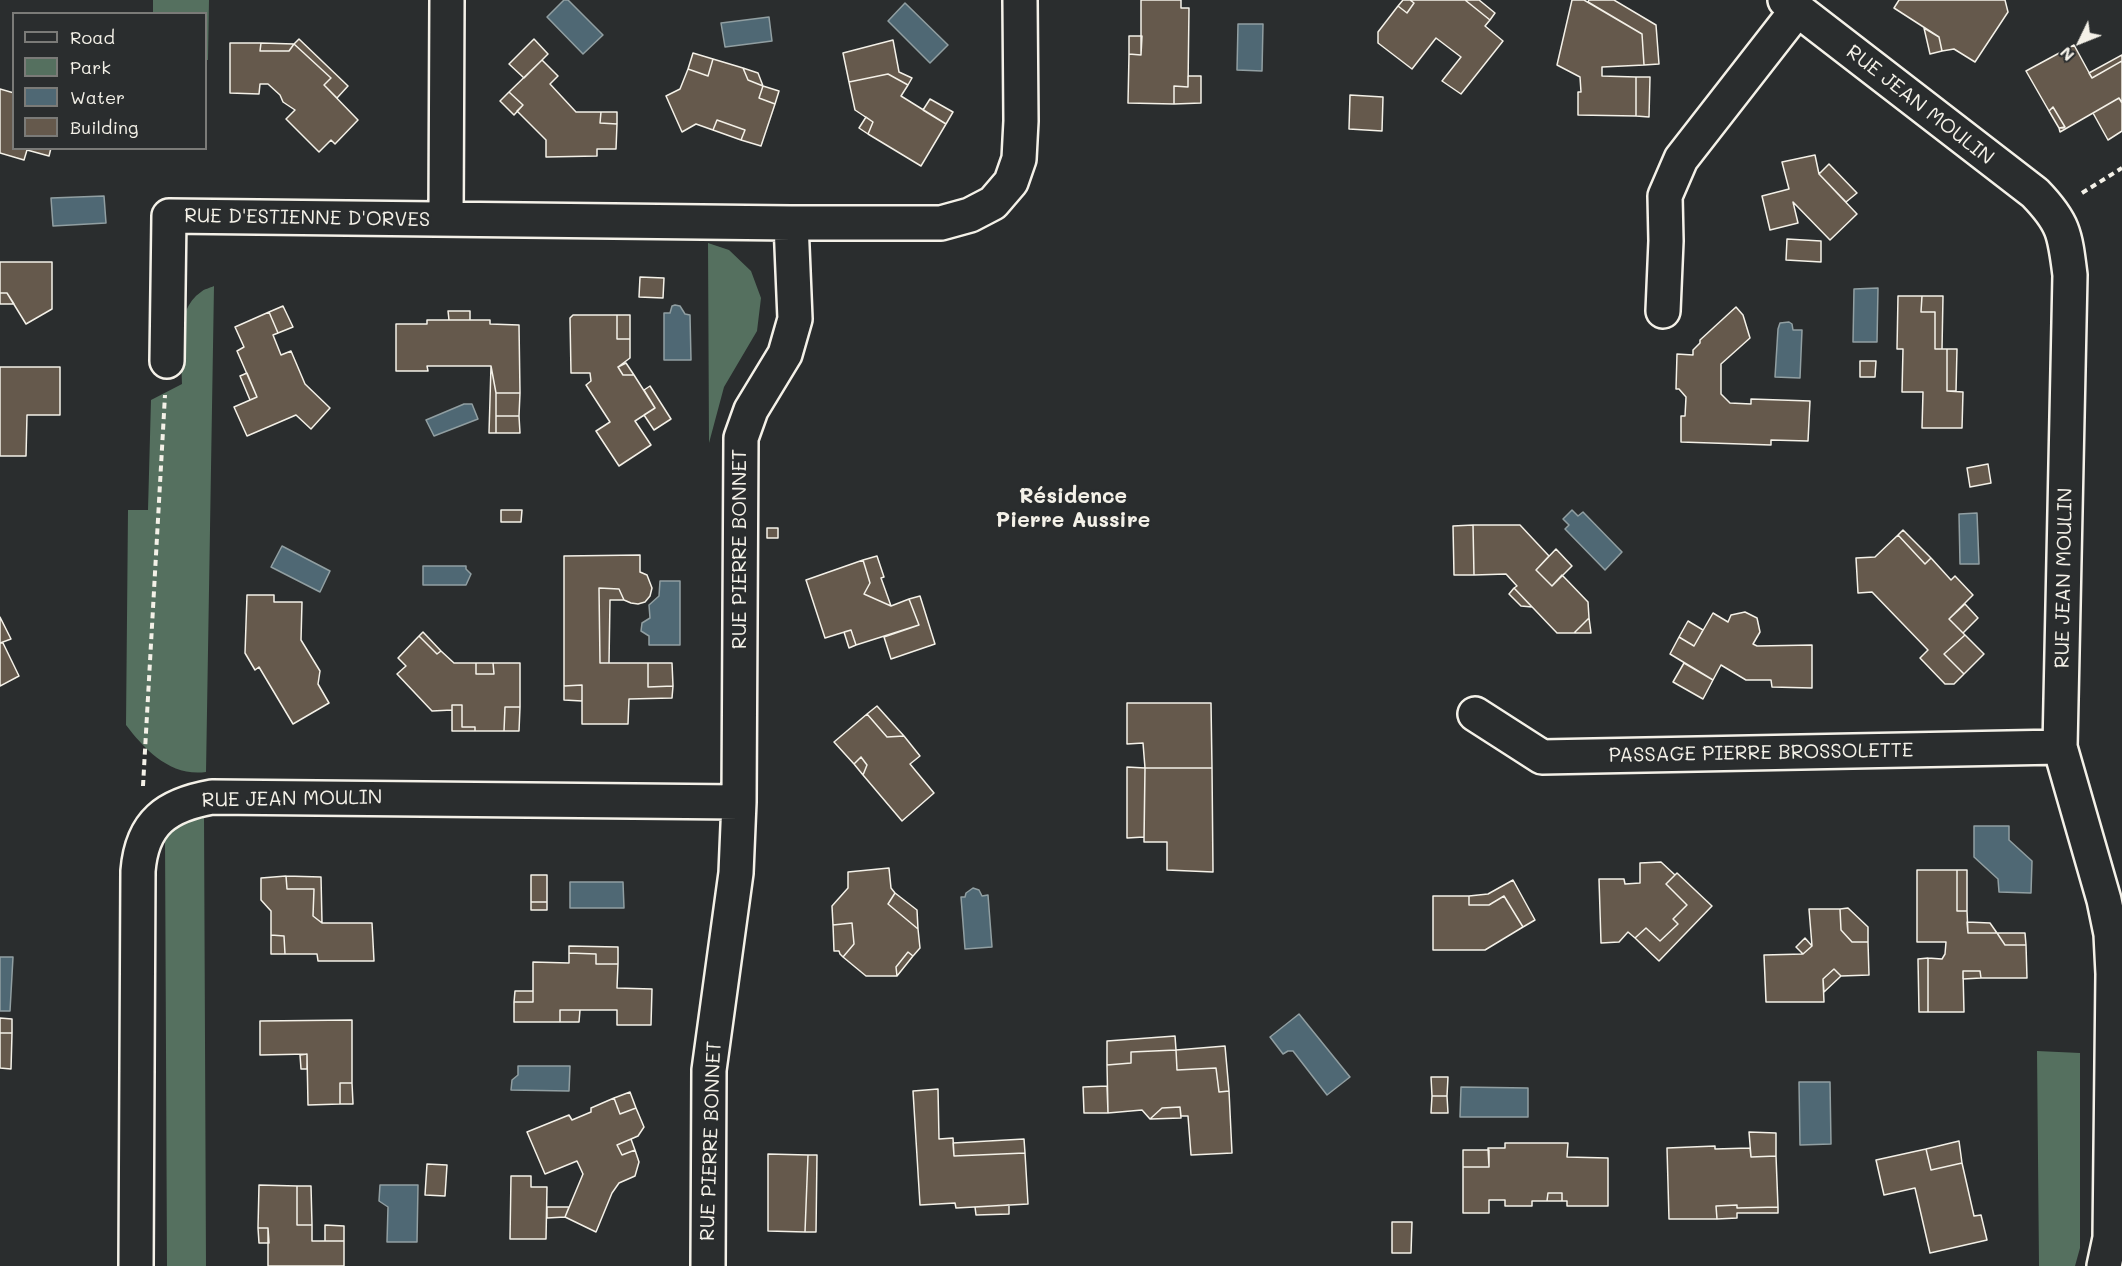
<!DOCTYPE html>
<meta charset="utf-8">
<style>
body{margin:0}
#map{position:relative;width:2122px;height:1266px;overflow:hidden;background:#2a2d2e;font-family:Mali,sans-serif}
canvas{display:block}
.legend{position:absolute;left:12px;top:12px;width:195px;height:138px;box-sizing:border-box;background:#2a2d2e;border:2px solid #7b7b78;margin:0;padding:8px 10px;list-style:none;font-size:18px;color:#f4f1e8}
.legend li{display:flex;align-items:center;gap:12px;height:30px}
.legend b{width:30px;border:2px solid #7b7b78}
.north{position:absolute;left:2050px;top:12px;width:60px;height:60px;-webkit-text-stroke:4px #2a2d2e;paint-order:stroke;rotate:227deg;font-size:16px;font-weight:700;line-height:24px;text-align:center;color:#f4f1e8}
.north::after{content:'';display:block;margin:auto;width:21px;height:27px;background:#f4f1e8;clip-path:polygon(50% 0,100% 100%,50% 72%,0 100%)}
</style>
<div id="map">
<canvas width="2122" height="1266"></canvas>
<ul class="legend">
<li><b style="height:8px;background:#2a2d2e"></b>Road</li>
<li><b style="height:16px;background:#55705f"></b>Park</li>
<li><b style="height:16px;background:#4f6874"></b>Water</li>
<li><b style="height:16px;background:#65594c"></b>Building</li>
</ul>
<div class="north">N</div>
</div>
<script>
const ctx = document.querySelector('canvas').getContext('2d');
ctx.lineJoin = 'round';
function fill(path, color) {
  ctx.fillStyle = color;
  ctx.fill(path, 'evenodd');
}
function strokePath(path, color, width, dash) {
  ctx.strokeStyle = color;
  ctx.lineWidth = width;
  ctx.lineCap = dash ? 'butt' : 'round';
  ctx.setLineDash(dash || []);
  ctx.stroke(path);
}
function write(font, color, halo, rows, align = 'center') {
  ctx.font = font + ' Mali,sans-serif';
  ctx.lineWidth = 4.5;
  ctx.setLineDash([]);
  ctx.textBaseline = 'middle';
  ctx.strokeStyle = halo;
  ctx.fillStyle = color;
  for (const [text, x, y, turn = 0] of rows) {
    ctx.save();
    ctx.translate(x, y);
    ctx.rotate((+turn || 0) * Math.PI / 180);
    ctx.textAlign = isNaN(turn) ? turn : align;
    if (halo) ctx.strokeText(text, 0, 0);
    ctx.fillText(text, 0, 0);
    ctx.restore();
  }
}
const green = new Path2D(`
 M153,0H209L208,60H206V14L153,13Z
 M708,243L729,250L751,271L761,298L757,331L724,387L709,443Z
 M214,286L206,772C171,777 145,750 126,725L128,510H148L151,400L182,384C182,356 173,311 201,292C204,289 210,288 214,286Z
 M204,814L206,1266H167L165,837L179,824Z
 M2037,1051L2080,1053V1248L2075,1266H2039Z`);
const water = new Path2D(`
 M564,0H568L603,35L583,54L547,17Z
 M905,3L948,45L930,63L888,21Z
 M769,17L772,41L725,47L721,23Z
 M1238,24H1263L1262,71L1237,70Z
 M104,196L106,223L53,226L51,198Z
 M1878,288L1877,342H1853L1854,289Z
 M675,305L680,306L685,314L690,315L691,360H664V313H670L672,306Z
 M1789,322L1792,324L1793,330H1802L1800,378L1775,377L1778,329L1780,323Z
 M464,404H472L478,419L434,436L426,420Z
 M1572,510L1578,516L1583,512L1622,552L1605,570L1565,529L1569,525L1563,519Z
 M1977,513L1979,564H1960L1959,514Z
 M282,546L330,571L320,592L271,567Z
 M423,566H466V569L471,574L466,585H423Z
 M660,581H680V645H649V636L641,631L642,623L650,618L649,605L659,596Z
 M1974,826H2009V840L2032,861L2031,893L1999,892L1998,879L1974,857Z
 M570,882H623L624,908H570Z
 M973,888L979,890L982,896L988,895L992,947L965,949L961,897H965L966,893Z
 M0,957H13L10,1011H0Z
 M1299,1014L1350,1077L1327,1095L1293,1051H1288L1283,1054L1270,1037Z
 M518,1066H570L569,1091L511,1090L512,1080L518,1075Z
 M1799,1082H1830L1831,1144L1800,1145Z
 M1461,1087L1528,1088V1117H1460Z
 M380,1185H418L417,1242H387L388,1207L379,1201Z`);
const building = new Path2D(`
 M1141,0H1181V8H1189L1188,87L1174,86V104L1128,103L1129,54L1141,55Z
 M1403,0H1410L1414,3L1407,13L1398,6Z
 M1410,0H1465L1490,20L1485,26L1503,41L1461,94L1442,81L1461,57L1436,38L1412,69L1378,43V32L1398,6L1407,13L1414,3Z
 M1465,0H1479L1495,13L1490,20Z
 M1572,0H1584L1642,34L1644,65L1602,67V76L1636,77V116L1578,115V92H1581L1580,77L1557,65Z
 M1589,0H1614L1656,25L1659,64L1644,65L1642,34L1588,2Z
 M1899,0H2005L2008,12L1975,62L1954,49L1942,51L1939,37L1894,8Z
 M1924,28L1939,37L1942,51L1930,54Z
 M1129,36H1142L1141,55L1129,54Z
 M299,39L348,86L337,98L324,85L331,78L294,44Z
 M534,39L548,54L524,78L509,64Z
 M893,40L899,72L912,78L908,85L888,74L849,82L843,53Z
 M230,43H261L260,51H289L294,44L331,78L324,85L358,120L335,144L331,140L319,152L286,119L295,110L283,102L280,95L268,84H260L259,94L230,93Z
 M261,43L294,44L289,51H260Z
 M2074,45L2092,78L2122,61V103L2119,98L2060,132L2059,128L2065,127L2053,107L2049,111L2026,71Z
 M693,53L713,59L708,76L688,69Z
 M2122,55V61L2092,78L2089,73Z
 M713,59L743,68L748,80L763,86L759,98L775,104L761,146L741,140L745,130L717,120L713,130L696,124L682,132L666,96L680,89L688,69L708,76Z
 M542,60L558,76L550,84L576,112H601L600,123L617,124L616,149H597V156L546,157V140L517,111L523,105L509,92Z
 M743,68L758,73L763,86L748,80Z
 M888,74L908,85L901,96L946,124L921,166L868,134L873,122L855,110L849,82Z
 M1188,76H1201V103L1174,104V86L1188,87Z
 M1636,77H1650L1649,117L1636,116Z
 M763,86L779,91L775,104L759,98Z
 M0,89L14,93V148H51L49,156L27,150L24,160L0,153Z
 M509,92L523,105L514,115L500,101Z
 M1350,95L1383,97L1382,131L1349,129Z
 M2119,98L2122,103V131L2108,140L2093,113Z
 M930,99L953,112L946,124L923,110Z
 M2053,107L2065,127L2063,128H2059L2049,111Z
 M601,112H617V124L600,123Z
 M866,117L873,122L868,134L859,128Z
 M717,120L745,130L741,140L713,130Z
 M1815,155L1819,174L1857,214L1830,240L1793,202L1798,223L1770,230L1762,196L1789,189L1782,162Z
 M1829,164L1857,193L1846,202L1819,174Z
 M1787,239L1821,241V262L1786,260Z
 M0,262H52V309L26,324L7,293H0Z
 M640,277L664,278L663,298L639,297Z
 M0,293H7L14,304H0Z
 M1898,296H1922L1921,312H1935V349H1947V391L1963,392L1962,428H1922L1923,392H1902L1903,349H1897Z
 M1922,296H1943L1942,349H1935V312H1921Z
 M283,306L293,327L278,333L269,312Z
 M1736,307L1743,315L1750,338L1721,364V394L1730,403L1751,404V399L1810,401L1808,441L1771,440V445L1681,442V416H1685L1686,397L1679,389H1676L1677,354L1693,355V350L1700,343V340Z
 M448,311H470V320H449Z
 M269,312L278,333L273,335L281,355L291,351L305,384L330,408L311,429L296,415L247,436L234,407L257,397L237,351L244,347L235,327Z
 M573,315H617V339H630V358L618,367L623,375H634L655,408L635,421L651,445L619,466L596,431L610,422L586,385L591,381L590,373H571L570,318Z
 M617,315H630V339H617Z
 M427,320H490V324L519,325L520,393H496L491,366H427L428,371H396V324H427Z
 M1947,349H1957L1956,391H1947Z
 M1860,361H1876L1875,377H1860Z
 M626,363L634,375H623L618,367Z
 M491,366L496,393V433H489Z
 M0,367H60V415H27L26,456H0Z
 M247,373L257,397L250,400L240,376Z
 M650,386L671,419L654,430L644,415L655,408L644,390Z
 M496,393H520L519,416H496Z
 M496,416H519L520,433H496Z
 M1988,464L1991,483L1970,487L1967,468Z
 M501,510H522L521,522H501Z
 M1473,525H1520L1549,556L1536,570L1552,586L1562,575L1588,602L1589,618L1574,633H1557L1514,588L1517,586L1506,574L1474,575Z
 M1473,525L1474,575H1454L1453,526Z
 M767,528H778V538H767Z
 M1903,530L1931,558L1925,564L1898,535Z
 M1898,535L1925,564L1931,558L1951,580L1955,576L1973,595L1949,619L1965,635L1944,654L1964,674L1954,684H1945L1920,658L1928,650L1872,592L1858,593L1856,558L1875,557Z
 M1556,549L1572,566L1552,586L1536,570Z
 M640,555V572L647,575L652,588L650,596L645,602L638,604L631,603L624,600L619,589L599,588L600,663H648V687L673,686L672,698L629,699L628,724H582V685L564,686V556Z
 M877,556L884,577L881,578L891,606L864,594L870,583L863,560Z
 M863,560L870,583L864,594L891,606L909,599L919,625L856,645L851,630L825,638L806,580Z
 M599,588L619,589L624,600H610L609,663H600Z
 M1514,588L1532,607L1521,606L1509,594Z
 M247,595H274V602H302L301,640L320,671L318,684L329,703L293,724L259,667L255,670L245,653Z
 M920,596L935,644L891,659L884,637L919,625L909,599Z
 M1965,604L1978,618L1963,633L1949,619Z
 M1745,612L1757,618L1760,632L1753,644L1757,646L1812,645V688L1772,687L1771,680H1746L1721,665L1713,680L1670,654L1679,637L1694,646L1713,613L1728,622L1731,615Z
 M0,617L11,639L0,643Z
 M1589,618L1591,633H1574Z
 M1688,621L1703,630L1694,646L1679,637Z
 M851,630L856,645L849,648L844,632Z
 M423,632L441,651L437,654L419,636Z
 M1965,635L1984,654L1964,674L1944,654Z
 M419,636L437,654L441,651L454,663H476V674H494L493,663H520V707H505L504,731H475V727H462V705H452V710L432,711L397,674L406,666L398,658Z
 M0,643H3L19,676L0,686Z
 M476,663H493L494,674H476Z
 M648,663H672L673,686L648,687Z
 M1684,663L1713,680L1703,699L1673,682Z
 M582,685V701L564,700V686Z
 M1127,703H1211L1212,768H1145L1143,743L1127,744Z
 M452,705H462V727H475V731H452Z
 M877,706L904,736L887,737L867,714Z
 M505,707H520L519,731H504Z
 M867,714L887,737L904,736L920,756L910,764L934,793L902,821L863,775L867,765L861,757L854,764L834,742Z
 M861,757L867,765L863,775L854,764Z
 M1127,767L1145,768L1144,837L1127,838Z
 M1145,768H1212L1213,872L1167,870V842H1144Z
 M1661,862L1675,875L1666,884L1687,905L1673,919L1678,924L1660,941L1646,928L1635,938L1628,932L1619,942L1601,943L1599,879H1624L1625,884L1640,883V863Z
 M889,868L891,888L895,893L888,904L918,929L920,948L913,956L908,952L896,967L897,976H866L843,957L854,944L852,923L833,925L832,906L848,888V872Z
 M1917,870H1957V911H1967L1968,933H1997L2005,945H2026L2027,978H1981L1980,971H1963L1964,1012H1928V958L1942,959L1945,954L1946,942H1917Z
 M1957,870H1967V911H1957Z
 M1677,873L1712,906L1659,961L1635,938L1646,928L1660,941L1678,924L1673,919L1687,905L1666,884Z
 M531,875H547V902H531Z
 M286,876L321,877L322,923L313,916L314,889H287Z
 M286,876L287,889H314L313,916L322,923H372L374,961H318L317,954H285L284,936L271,935V911L261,900V878Z
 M1513,880L1535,920L1523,927L1504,896L1489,905H1469V896L1488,894Z
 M895,893L917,910L918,929L888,904Z
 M1433,896H1469V905H1489L1504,896L1523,927L1485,950H1433Z
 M531,902H547V910H531Z
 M1848,908L1868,927V942H1852L1841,930L1840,909Z
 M1809,909H1840L1841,930L1852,942H1868L1869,975L1841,976L1834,969L1823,979L1824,1002H1766L1764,955L1803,954L1812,946Z
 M1967,922L1990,923L1997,933H1968Z
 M852,923L854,944L843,957L840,954L839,951H834L833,925Z
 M1997,933H2025L2026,945H2005Z
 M271,935L284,936L285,954H271Z
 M1805,938L1812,946L1803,954L1796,947Z
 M569,946L618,947V964H596V954L569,953Z
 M908,952L913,956L897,976L896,967Z
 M569,953L596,954V964H618L617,988L652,989L651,1025H617V1010H560V1022H514V1002H533V962L569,963Z
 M1928,958V1012H1919L1918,959Z
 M1834,969L1841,976L1824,992L1823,979Z
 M1963,971H1980L1981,978L1963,979Z
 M515,991H533V1002H514Z
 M560,1010H580L579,1022H560Z
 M0,1018L12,1019V1033H0Z
 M352,1020V1083H340V1104L308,1105L307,1054L260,1055V1021Z
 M0,1033H12L11,1069L0,1068Z
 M1175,1036L1176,1050L1131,1052V1063L1107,1065V1041Z
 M1225,1046L1229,1091L1219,1092L1216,1068L1177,1070L1176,1050Z
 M1176,1050L1177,1070L1216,1068L1219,1092L1229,1091L1232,1153L1191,1155L1188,1116H1181L1180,1107L1162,1108L1150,1119L1142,1110L1108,1113L1107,1065L1131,1063V1052Z
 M307,1054V1069H301L300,1055Z
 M1431,1077H1448L1447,1096H1432Z
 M340,1083H352L353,1104H340Z
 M1107,1086L1108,1113H1084L1083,1087Z
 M938,1089L939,1139L953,1138L954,1156L1025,1153L1028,1204L956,1208L955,1203L920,1205L913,1091Z
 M630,1092L636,1108L620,1114L614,1098Z
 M1432,1096H1447L1448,1113H1431Z
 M614,1098L620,1114L636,1108L644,1127L638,1136L617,1145L622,1155L635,1150L639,1162L635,1176L619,1183L612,1193L596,1232L565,1217L583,1174L577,1161L545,1174L527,1132L569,1115L572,1120L591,1112V1108Z
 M1180,1107L1181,1118L1150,1119L1162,1108Z
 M1749,1132L1776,1133V1156L1751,1157Z
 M631,1139L635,1150L622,1155L617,1145Z
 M1024,1139L1025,1153L954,1156L953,1143Z
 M1959,1141L1962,1163L1931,1170L1926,1149Z
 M1505,1143H1568L1567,1157L1608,1158V1206H1567V1201H1562V1193H1548L1547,1201H1532V1206H1505V1200H1489V1213H1463V1167H1489L1488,1148H1505Z
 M1715,1146V1149L1750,1148L1751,1157L1776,1156L1778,1207L1737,1208V1205L1716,1206L1717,1219H1669L1667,1148Z
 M1926,1149L1931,1170L1962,1163L1974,1216L1981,1215L1987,1240L1930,1253L1915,1188L1884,1195L1876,1160Z
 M1463,1150H1489V1167H1463Z
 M768,1154L808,1155L805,1232L768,1231Z
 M808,1155H817L816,1232H805Z
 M427,1164L447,1165L445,1196L425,1195Z
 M511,1176H531V1187H547L546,1239H510Z
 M259,1185L297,1186V1225H312V1241H344V1266H268V1228H258Z
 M297,1186H311L312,1225H297Z
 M1548,1193H1562V1201H1547Z
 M1009,1205V1214L976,1215L975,1207Z
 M1737,1205V1208L1778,1207V1213H1737V1218L1717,1219L1716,1206Z
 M547,1207H569L565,1217L547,1218Z
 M1392,1222H1412L1411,1253H1392Z
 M325,1225L344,1226V1241H325Z
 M258,1228H268L269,1243H259Z`);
const path = new Path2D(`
 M2082,193L2122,168
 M143,786L165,395`);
const minor = new Path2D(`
 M1785,0L2035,193C2064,223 2065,234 2070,275L2060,747L2104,900L2111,934L2113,974L2110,1238L2104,1266
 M446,219L447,0
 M1663,311L1666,241L1665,196L1681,159L1797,10
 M167,361L169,216L791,223H941L970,215L993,203L1011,182L1019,159L1021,121L1020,0
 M1475,714L1542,757L2060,747
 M136,1266L138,871C142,822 167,805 212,797L739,802
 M708,1266L709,1070L736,873L739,802L741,438L751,410L785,354L795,319L791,223`);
const streetNames = [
 ["RUE JEAN MOULIN",1920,105,38],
 ["RUE D'ESTIENNE D'ORVES",307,218,1],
 ["RUE PIERRE BONNET",740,549,-90],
 ["RUE JEAN MOULIN",2064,578,-89],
 ["PASSAGE PIERRE BROSSOLETTE",1761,753,-1],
 ["RUE JEAN MOULIN",292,799,-1],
 ["RUE PIERRE BONNET",711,1141,-88]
];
const neighbourhoodNames = [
 ["Résidence",1073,497],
 ["Pierre Aussire",1073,521]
];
fill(green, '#55705f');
fill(water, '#4f6874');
strokePath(water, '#919fa2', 1.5);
fill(building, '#65594c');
strokePath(building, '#f4f1e8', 1.5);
strokePath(minor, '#f4f1e8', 38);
strokePath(path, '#f4f1e8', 4, [6, 4.5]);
strokePath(minor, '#2a2d2e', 33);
write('20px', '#f4f1e8', '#2a2d2e', streetNames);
write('bold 21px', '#f4f1e8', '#2a2d2e', neighbourhoodNames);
</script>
